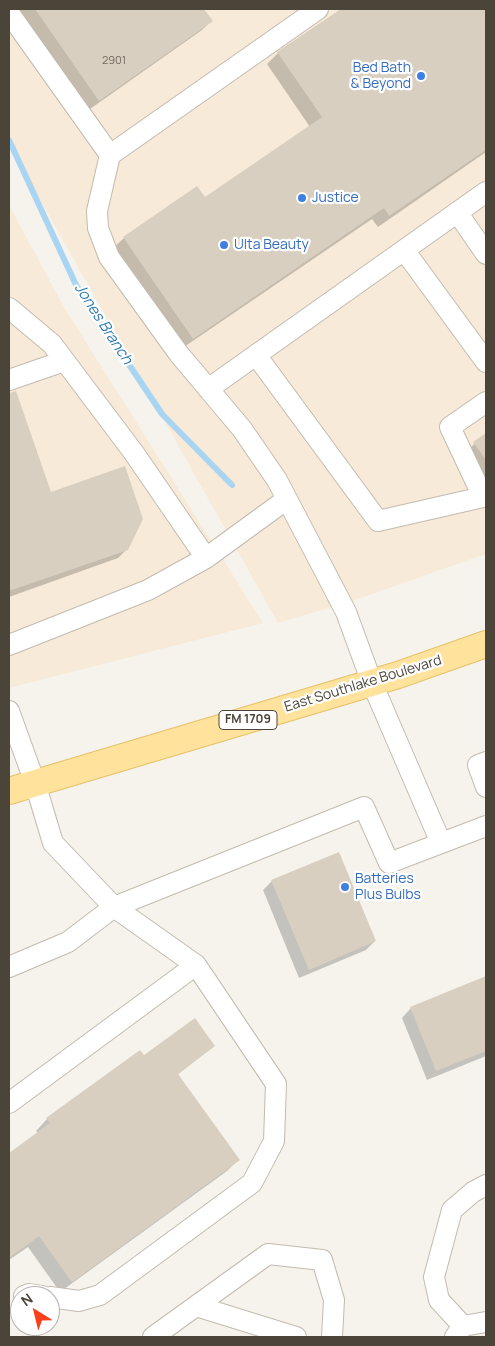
<!DOCTYPE html>
<style>
body{margin:0}
#map{position:relative;width:495px;height:1346px;overflow:hidden;background:#f6f3ec;font-family:Manrope,sans-serif}
canvas{display:block}
.frame{position:absolute;inset:0;border:10px solid #4b4439;pointer-events:none}
.north{position:absolute;left:10px;top:1286px;width:50px;height:50px;box-sizing:border-box;background:#fff;border:1px solid #b7b4b0;border-radius:50%;rotate:324deg;font-size:14px;font-weight:700;line-height:20px;text-align:center;color:#4b4439}
.north::after{content:'';display:block;margin:auto;width:18px;height:22px;background:#fc3f1d;clip-path:polygon(50% 0,100% 100%,50% 72%,0 100%)}
</style>
<div id="map">
<canvas width="495" height="1346"></canvas>
<div class="frame"></div>
<div class="north">N</div>
</div>
<script>
const ctx = document.querySelector('canvas').getContext('2d');
ctx.lineJoin = 'round';
function fill(path, color) {
  ctx.fillStyle = color;
  ctx.fill(path, 'evenodd');
}
function strokePath(path, color, width, dash) {
  ctx.strokeStyle = color;
  ctx.lineWidth = width;
  ctx.lineCap = dash ? 'butt' : 'round';
  ctx.setLineDash(dash || []);
  ctx.stroke(path);
}
function write(font, color, halo, rows, align = 'center') {
  ctx.font = font + ' Manrope,sans-serif';
  ctx.lineWidth = 4.5;
  ctx.setLineDash([]);
  ctx.textBaseline = 'middle';
  ctx.strokeStyle = halo;
  ctx.fillStyle = color;
  for (const [text, x, y, turn = 0] of rows) {
    ctx.save();
    ctx.translate(x, y);
    ctx.rotate((+turn || 0) * Math.PI / 180);
    ctx.textAlign = isNaN(turn) ? turn : align;
    if (halo) ctx.strokeText(text, 0, 0);
    ctx.fillText(text, 0, 0);
    ctx.restore();
  }
}
const commercial = new Path2D(`
 M9,9H486V554L352,601L278,623L9,144Z
 M9,205L65,309L263,623L9,688Z`);
const shadow = new Path2D(`
 M19,9H202L211,21L202,30L90,109Z
 M343,9H486V152L378,227L372,219L181,349L112,249L124,238L204,199L310,127L267,64L278,53Z
 M15,392L50,493L127,549L118,558L9,597V394Z
 M486,434V481L465,452Z
 M272,881L375,941L366,950L299,978L263,890Z
 M486,978V1056L427,1080L402,1018L411,1008Z
 M214,1046L177,1075L238,1160L227,1171L60,1292L28,1247L9,1260V1155L38,1133L36,1131L47,1119L143,1057Z`);
const stream = new Path2D(`
 M9,140L76,285L162,414L232,485`);
const building = new Path2D(`
 M35,9H204L213,21L99,101Z
 M341,9H486V150L389,216L384,208L193,339L123,237L197,186L205,197L322,117L277,52Z
 M16,391L51,492L125,466L143,519L128,550L12,590L9,589V393Z
 M486,433V460L473,442Z
 M339,852L376,941L309,970L271,880Z
 M486,976V1051L436,1071L410,1007Z
 M195,1018L215,1046L178,1074L240,1160L72,1282L39,1236L9,1258V1153L50,1123L46,1118L140,1050L144,1055Z`);
const minor = new Path2D(`
 M318,9L110,155L97,211L98,228L109,257L179,354L242,429L277,480L346,612L372,683L441,843
 M9,13L110,155
 M457,212L486,254
 M404,250L486,362
 M9,308L52,344L134,453L206,558L148,590L9,645
 M256,355L378,521L483,497L450,427L486,402
 M9,380L64,361
 M208,389L486,192
 M206,558L287,499
 M9,711L35,783L53,843L114,907L68,942L9,967
 M486,762L478,765L486,787
 M114,907L364,807L389,863L486,826
 M114,907L196,965
 M9,1103L196,965L276,1084L274,1141L252,1183L100,1295L79,1301L50,1297
 M24,1296L29,1294L42,1296
 M196,1306L296,1337
 M463,1326L439,1300L434,1277L452,1210L473,1192L486,1185
 M153,1337L268,1254L322,1260L334,1300L332,1337
 M455,1337L463,1326L486,1322`);
const major = new Path2D(`
 M9,791L398,675L486,644`);
const markers = [
 [421,76,5,"#3f7fe0"],
 [302,198,5,"#3f7fe0"],
 [224,245,5,"#3f7fe0"],
 [345,887,5,"#3f7fe0"]
];
const numberNames = [
 ["2901",114,61]
];
const shields = [
 [248,720,58]
];
const shieldNames = [
 ["FM 1709",248,720]
];
const shopNames = [
 ["Bed Bath",411,68,"right"],
 ["& Beyond",411,84,"right"],
 ["Justice",312,198],
 ["Ulta Beauty",234,245],
 ["Batteries",355,879],
 ["Plus Bulbs",355,895]
];
const streetNames = [
 ["East Southlake Boulevard",363,684,-17]
];
const waterNames = [
 ["Jones Branch",103,324,57]
];
fill(commercial, '#f7ead8');
fill(shadow, '#0003');
strokePath(stream, '#a9d4f2', 6);
fill(building, '#d8cfc1');
strokePath(minor, '#c2bbae', 22);
strokePath(major, '#e6c16a', 28);
strokePath(minor, '#fff', 20);
strokePath(major, '#ffe39c', 26);
for (const [x, y, r, color] of markers) {
  const dot = new Path2D();
  dot.arc(x, y, r, 0, 2 * Math.PI);
  ctx.fillStyle = color;
  ctx.fill(dot);
  strokePath(dot, '#fff', 2);
}
write('11px', '#6e675b', null, numberNames);
for (const [x, y, w] of shields) {
  const box = new Path2D();
  box.roundRect(x - w / 2, y - 9.5, w, 19, 4);
  ctx.fillStyle = '#fff';
  ctx.fill(box);
  strokePath(box, '#4b4439', 1);
}
write('bold 12px', '#4b4439', null, shieldNames);
write('14px', '#366cbe', '#fff', shopNames, 'left');
write('14px', '#4b4439', '#fff', streetNames);
write('italic 15px', '#2e7ab2', '#fff', waterNames);
</script>
